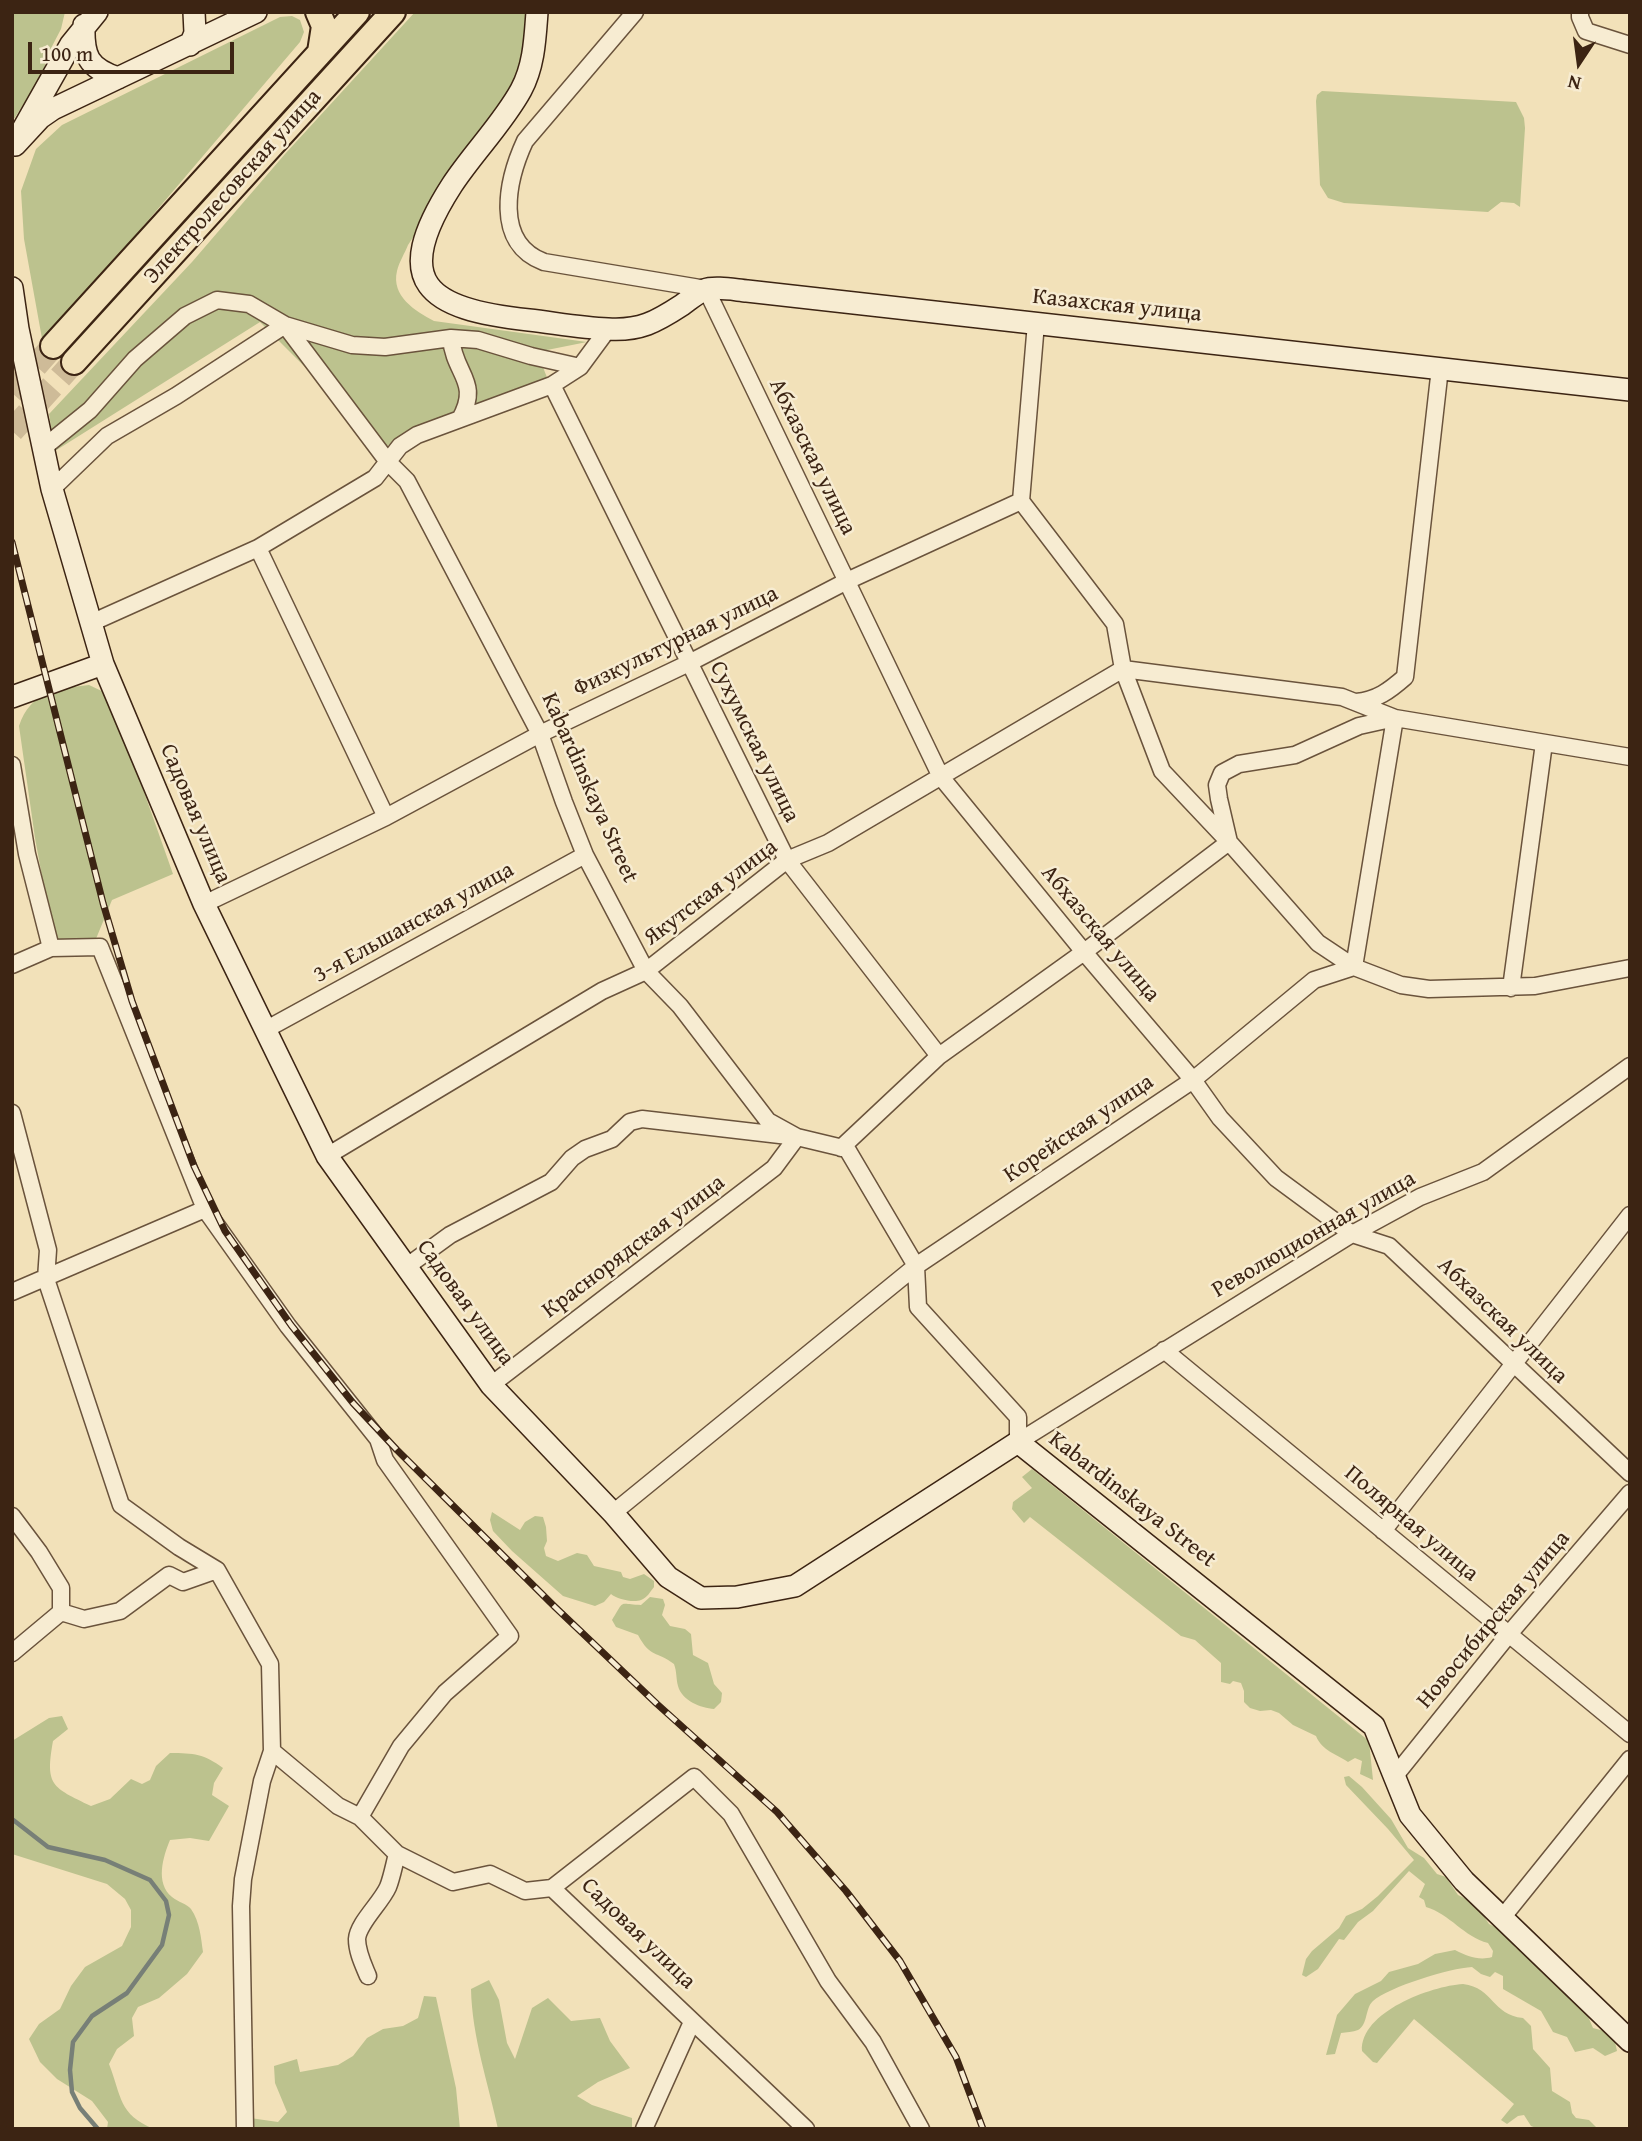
<!DOCTYPE html>
<meta charset="utf-8">
<style>
body{margin:0}
#map{position:relative;width:1642px;height:2141px;overflow:hidden;background:#f2e1b9;font-family:"Gentium Book Plus",serif}
canvas{display:block}
.frame{position:absolute;inset:0;border:14px solid #3c2413;pointer-events:none}
.north{position:absolute;left:1544px;top:28px;width:70px;height:70px;-webkit-text-stroke:5px #f7ecd2;paint-order:stroke;rotate:193deg;font-size:19px;font-weight:700;line-height:28px;text-align:center;color:#3c2413}
.north::after{content:'';display:block;margin:auto;width:24px;height:32px;background:#3c2413;clip-path:polygon(50% 0,100% 100%,50% 72%,0 100%)}
.scale{position:absolute;left:28px;top:42px;width:206px;height:32px;box-sizing:border-box;border:4px solid #3c2413;border-top:0;padding-left:9px;font-size:21px;line-height:24px;white-space:nowrap;color:#3c2413;-webkit-text-stroke:5px #f7ecd2;paint-order:stroke}
</style>
<div id="map">
<canvas width="1642" height="2141"></canvas>
<div class="frame"></div>
<div class="north">N</div>
<div class="scale">100 m</div>
</div>
<script>
const ctx = document.querySelector('canvas').getContext('2d');
ctx.lineJoin = 'round';
function fill(path, color) {
  ctx.fillStyle = color;
  ctx.fill(path, 'evenodd');
}
function strokePath(path, color, width, dash) {
  ctx.strokeStyle = color;
  ctx.lineWidth = width;
  ctx.lineCap = dash ? 'butt' : 'round';
  ctx.setLineDash(dash || []);
  ctx.stroke(path);
}
function write(font, color, halo, rows, align = 'center') {
  ctx.font = font + ' "Gentium Book Plus",serif';
  ctx.lineWidth = 5;
  ctx.setLineDash([]);
  ctx.textBaseline = 'middle';
  ctx.strokeStyle = halo;
  ctx.fillStyle = color;
  for (const [text, x, y, turn = 0] of rows) {
    ctx.save();
    ctx.translate(x, y);
    ctx.rotate((+turn || 0) * Math.PI / 180);
    ctx.textAlign = isNaN(turn) ? turn : align;
    if (halo) ctx.strokeText(text, 0, 0);
    ctx.fillText(text, 0, 0);
    ctx.restore();
  }
}
const green = new Path2D(`
 M12,12H65L61,29L47,56L43,74L12,122Z
 M415,12H531L518,79L408,245C405,253 399,262 397,271C391,296 415,311 434,321L587,342L537,352L548,380L402,438L385,447L260,322L55,451L49,414L192,262L285,154Z
 M292,16L300,20L304,32L300,42L43,344L24,239L21,191L36,149L62,125L280,17Z
 M1322,91L1516,102L1524,118L1525,128L1520,207L1514,203L1501,202L1488,212L1344,203L1328,198L1320,185L1316,101L1317,95Z
 M89,685L108,694L115,710L173,874L112,900L93,946L54,942L35,838L19,726C31,691 56,689 89,685Z
 M1032,1469L1369,1741L1373,1780L1360,1774L1362,1761L1355,1758L1348,1762C1337,1754 1322,1751 1316,1736L1293,1725L1279,1713L1271,1710L1260,1711L1250,1708L1244,1702V1691L1241,1683L1233,1681L1230,1684L1221,1682V1663L1195,1640L1181,1636L1030,1517L1024,1523L1012,1509L1013,1502L1032,1488L1022,1477Z
 M492,1512L520,1530L525,1522L535,1516L543,1517L546,1527L547,1541L544,1548L546,1556L558,1561L577,1553L587,1555L594,1566L621,1572L623,1577L630,1579L644,1574L654,1581V1587C650,1592 647,1598 641,1600C633,1603 617,1599 611,1594L604,1602L595,1606L563,1596L512,1551L493,1531L490,1520Z
 M650,1597L663,1599L665,1605L662,1615L670,1626L685,1629L691,1634L693,1655L708,1663L714,1684L722,1693L721,1702L714,1709C701,1708 682,1701 678,1686C676,1679 677,1672 674,1664C656,1650 651,1659 638,1635L616,1627L612,1620C625,1599 618,1604 641,1605Z
 M62,1716L68,1729L53,1741C45,1786 52,1787 91,1806L110,1799L131,1779L142,1784L150,1780L156,1766L170,1753C194,1753 204,1754 223,1768L214,1783L212,1795L229,1806L209,1841L190,1838L170,1840C163,1857 155,1883 172,1897C178,1902 187,1904 191,1909C200,1922 201,1938 203,1952L187,1974L159,1998L138,2007L132,2018L134,2036L117,2049L109,2064C122,2097 118,2114 154,2129H107L108,2122L92,2101L57,2079L40,2062L29,2039L39,2024L60,2009L71,1986L85,1967L122,1946L131,1927V1910L125,1899L107,1884L12,1854V1741L49,1718Z
 M1349,1776L1362,1787L1391,1819L1408,1848L1424,1858L1437,1874L1446,1877L1458,1895L1475,1903L1489,1924L1505,1932L1516,1948L1537,1962L1545,1974L1569,1993L1571,2001C1584,2005 1588,2016 1593,2028L1608,2032L1615,2042L1617,2051L1605,2056L1593,2048L1575,2052L1567,2037L1553,2032L1541,2011L1503,1989V1976L1495,1972L1490,1977L1481,1974L1472,1967C1450,1968 1389,1987 1373,2001C1365,2008 1368,2025 1358,2030C1353,2032 1346,2032 1341,2033L1335,2054L1326,2055L1337,2015L1355,1994L1381,1981L1389,1972L1418,1964L1435,1954L1455,1950C1467,1956 1479,1961 1492,1957L1493,1951L1488,1943C1464,1937 1450,1914 1426,1907L1424,1900L1419,1897L1425,1884L1409,1871L1373,1911L1358,1922L1344,1940L1339,1939L1318,1969L1306,1977L1302,1975L1306,1959L1312,1951L1339,1928L1346,1916L1362,1909L1378,1896L1414,1860L1388,1829L1346,1785L1344,1777Z
 M489,1980L499,2000L507,2043L515,2059L532,2008L548,1998L571,2021L600,2018L610,2041L630,2068L598,2082L577,2096L592,2105L632,2118V2129H498C488,2082 472,2037 471,1989Z
 M1463,1984C1494,1988 1492,2015 1523,2018L1531,2026L1533,2049L1550,2068L1552,2091L1570,2102L1572,2113L1576,2118L1589,2120L1598,2129H1539L1531,2126L1524,2115L1518,2116L1507,2124L1501,2120L1514,2104L1414,2019L1377,2063L1373,2062L1362,2051C1360,2012 1431,1986 1463,1984Z
 M424,1996L436,1997L456,2088L460,2129H252L250,2118L278,2122L287,2112L275,2083L274,2066L297,2059L300,2072L338,2065L353,2056L367,2038L383,2029L403,2026L418,2018Z`);
const stream = new Path2D(`
 M12,1819L48,1847L105,1860L150,1880L166,1901L169,1915L162,1945L127,1993L92,2016L73,2042L70,2070L72,2092L80,2108L98,2129`);
const primaryTunnel = new Path2D(`
 M12,393L53,346
 M12,431L74,362`);
const street = new Path2D(`
 M635,12L525,141C507,180 493,243 544,262L706,289L941,777L1084,952L1193,1080L1220,1118L1276,1178L1352,1234L1389,1246L1630,1473
 M1580,12V17L1586,31L1630,45
 M1036,323L1021,501L1115,624L1123,669L1162,771L1229,842L1318,943L1354,967L1401,985L1429,989L1535,986L1630,968
 M451,338C454,375 481,381 460,419
 M552,385L787,860L939,1056
 M43,448L90,410L135,359L185,316L217,300L249,304L285,325L352,345L385,347L451,338L478,340L531,356L580,367
 M52,489L107,436L176,396L285,325L388,462L407,481L540,734L564,802L585,855L646,971L680,1006L768,1121L797,1137L847,1149L916,1266L918,1307L1018,1417V1442
 M258,548L386,817
 M91,623L258,548L375,478L400,446L417,435L552,385L580,367L608,329
 M1123,669L1342,697L1395,718L1630,757
 M1356,702C1377,700 1389,691 1405,677L1440,368
 M12,765L27,854L51,948L100,947L205,1209L288,1326L378,1439L385,1460L510,1636L445,1693L401,1746L360,1817
 M204,904L386,817L540,734L689,663L847,581L1021,501
 M12,965L51,948
 M1511,988L1544,743
 M265,1030L585,855
 M12,1113L48,1250L46,1279L121,1505L179,1547L217,1570L270,1664L272,1751L262,1781L243,1879L241,1906L245,2129
 M841,1148L939,1056L1084,952L1229,842L1219,799L1217,785L1222,773L1239,764L1295,755L1359,726L1395,718L1354,967
 M327,1156L602,991L646,971L787,860L828,843L1123,669
 M406,1267L450,1235L551,1182L572,1158L585,1149L612,1139L630,1122L642,1119L797,1137L774,1168L491,1385
 M12,1292L205,1209
 M1164,1350L1630,1734
 M1018,1442L1352,1234L1420,1197L1483,1172L1630,1066
 M613,1513L916,1266L1193,1080L1314,980L1354,967
 M12,1516L39,1552L61,1588V1612
 M1383,1531L1630,1215
 M12,1653L61,1612L84,1619L120,1611L169,1575L183,1582L217,1570
 M272,1751L338,1806L360,1817L397,1854L453,1882L490,1874L525,1891L552,1888L806,2129
 M1394,1777L1509,1634L1630,1493
 M552,1888L694,1777L731,1814L828,1981L873,2042L921,2129
 M1502,1918L1630,1759
 M368,1976C363,1964 357,1952 357,1939C358,1923 381,1903 388,1887C392,1877 394,1865 397,1854
 M644,2129L692,2022`);
const secondary = new Path2D(`
 M537,12C535,39 534,66 521,90C503,123 473,153 452,185C389,283 427,309 529,320C555,323 582,328 608,329C640,331 656,322 682,305C689,300 697,293 704,290C715,286 735,290 747,291L1630,390
 M84,25C83,56 88,68 118,78
 M190,45L195,33L194,12
 M23,129L71,44L97,12
 M15,145L40,118L53,109L256,12
 M12,288L18,329L52,489L103,664L204,904L327,1156L491,1385L613,1513L668,1577L701,1598L737,1597L795,1586L1018,1442L1374,1726L1410,1815L1464,1881L1630,2041
 M12,697L103,664`);
const primary = new Path2D(`
 M318,12L324,26L320,52
 M53,346L357,12
 M74,362L393,12`);
const rail = new Path2D(`
 M12,542L103,903L132,1001L194,1166L225,1231L291,1325L353,1403L397,1450L555,1607L657,1704L777,1812L846,1891L900,1961L956,2057L983,2129`);
const streetNames = [
 ["Электролесовская улица",233,187,-48],
 ["Казахская улица",1117,306,6],
 ["Абхазская улица",812,457,64],
 ["Физкультурная улица",676,642,-26],
 ["Сухумская улица",754,742,64],
 ["Kabardinskaya Street",589,788,66],
 ["Садовая улица",195,814,67],
 ["Якутская улица",711,893,-37],
 ["3-я Ельшанская улица",414,923,-29],
 ["Абхазская улица",1100,934,50],
 ["Корейская улица",1079,1129,-34],
 ["Революционная улица",1314,1235,-30],
 ["Краснорядская улица",634,1247,-37],
 ["Садовая улица",465,1303,54],
 ["Абхазская улица",1502,1321,44],
 ["Kabardinskaya Street",1132,1500,38],
 ["Полярная улица",1411,1524,40],
 ["Новосибирская улица",1494,1620,-50],
 ["Садовая улица",638,1934,44]
];
fill(green, '#bcc28e');
strokePath(stream, '#777f77', 4.5);
strokePath(primaryTunnel, '#cebb98', 24, [24, 12]);
strokePath(street, '#6a533c', 19);
strokePath(secondary, '#3c2413', 24);
strokePath(primary, '#3c2413', 28);
strokePath(street, '#f7ecd2', 16);
strokePath(secondary, '#f7ecd2', 21);
strokePath(primary, '#f2e1b9', 24);
strokePath(rail, '#3c2413', 7);
strokePath(rail, '#f7ecd2', 4.5, [13]);
write('23px', '#3c2413', '#f7ecd2', streetNames);
</script>
